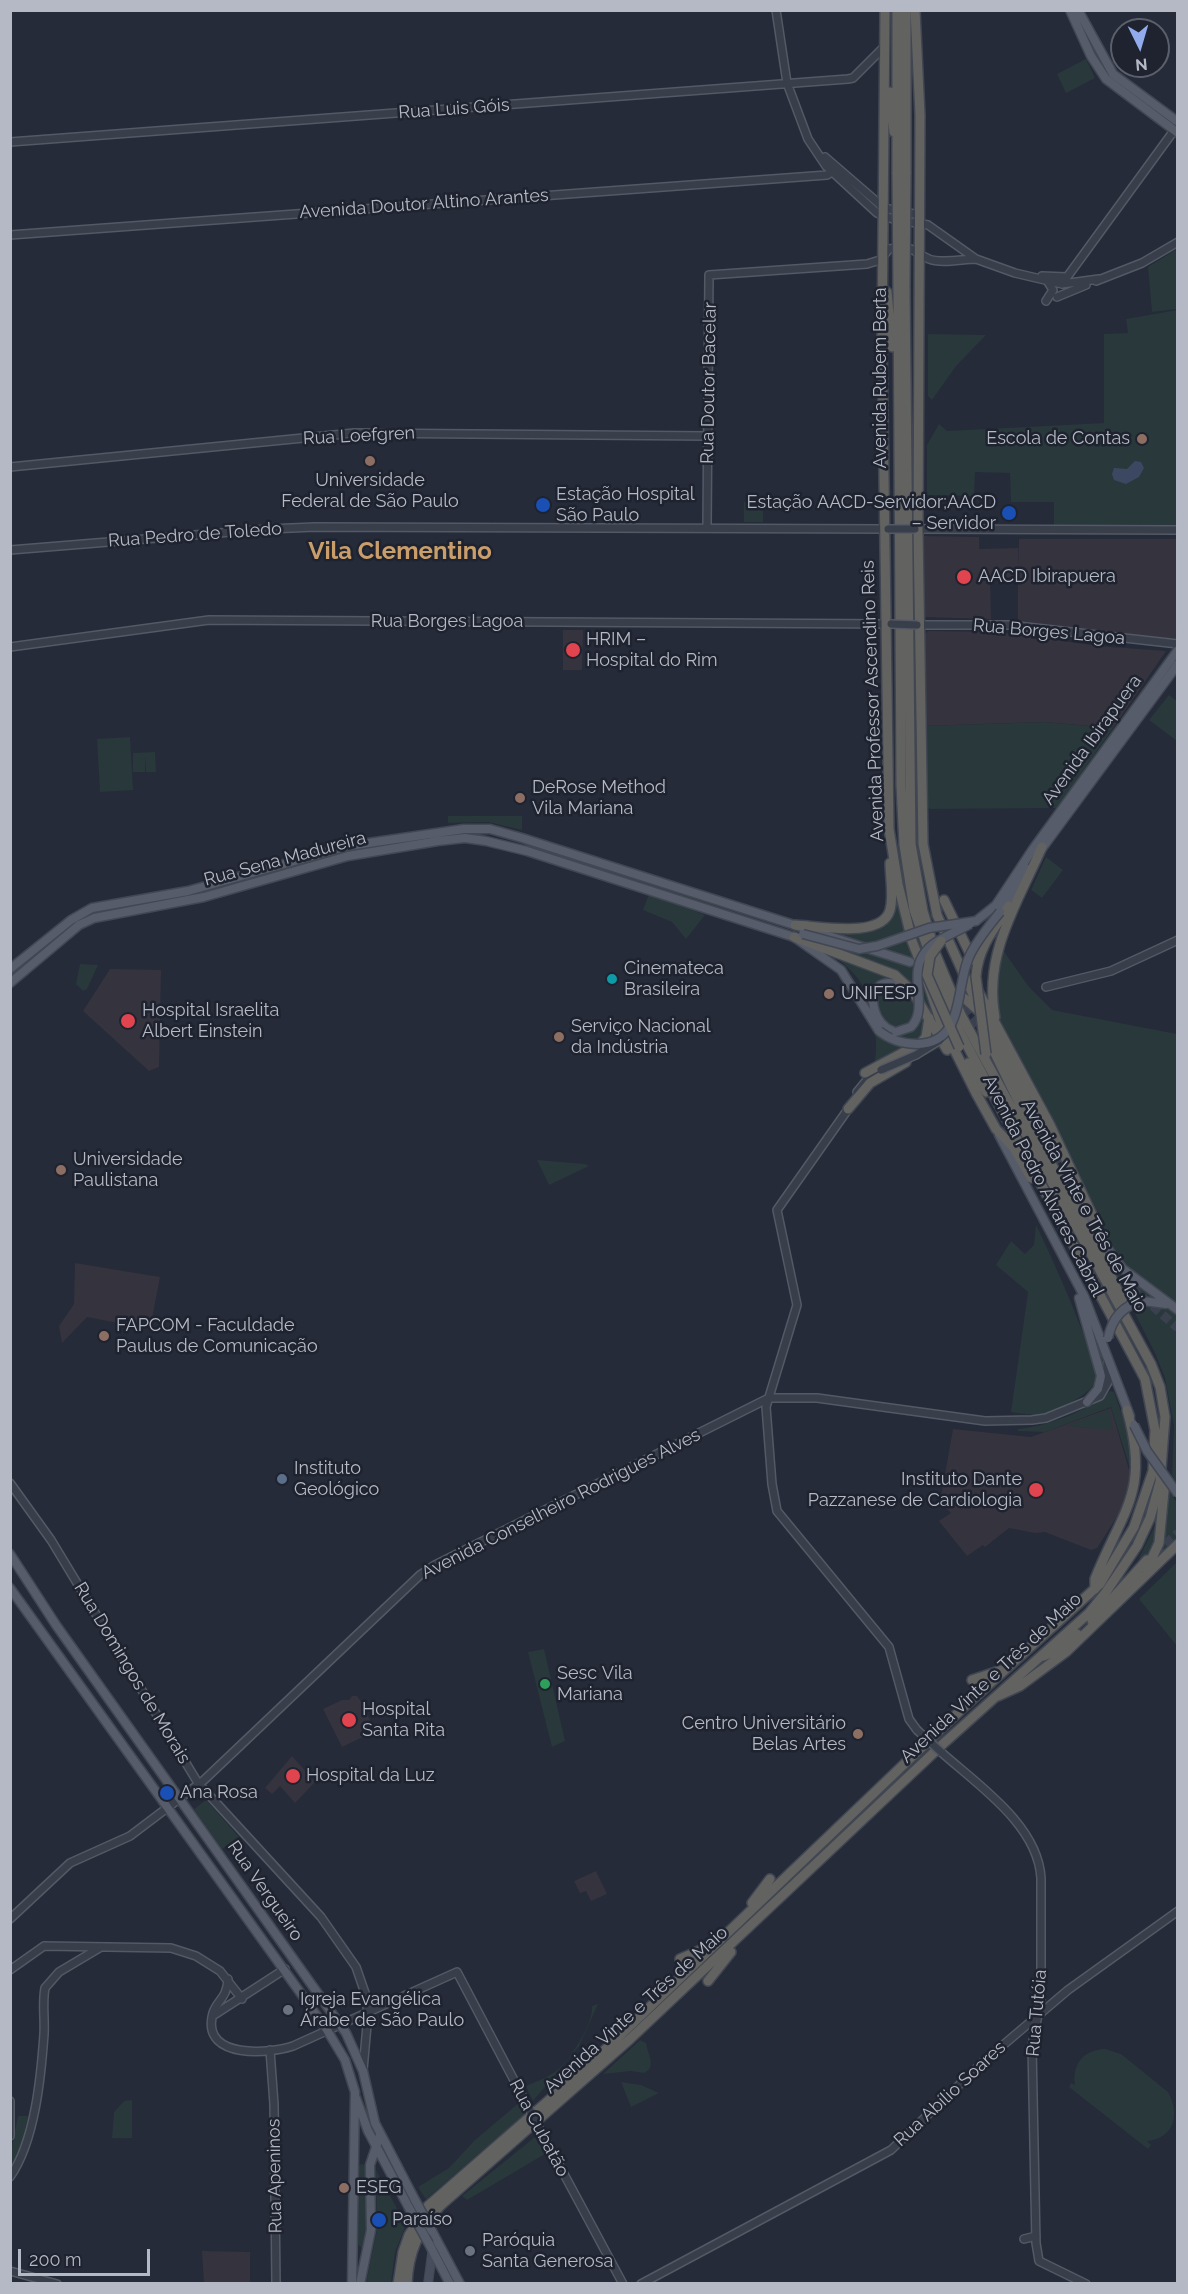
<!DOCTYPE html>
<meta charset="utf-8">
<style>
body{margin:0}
#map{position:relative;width:1188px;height:2294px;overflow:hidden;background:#252b39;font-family:Raleway,sans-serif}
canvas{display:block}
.frame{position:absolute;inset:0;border:12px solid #b4b9c5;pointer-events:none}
.north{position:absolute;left:1110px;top:18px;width:60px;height:60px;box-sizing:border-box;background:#1e232f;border:2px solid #5a5f6b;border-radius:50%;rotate:175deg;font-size:16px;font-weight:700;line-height:24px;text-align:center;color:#b4b9c5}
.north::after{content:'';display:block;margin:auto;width:21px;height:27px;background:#91abed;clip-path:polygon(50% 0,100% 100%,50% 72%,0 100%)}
.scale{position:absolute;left:18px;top:2249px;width:132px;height:27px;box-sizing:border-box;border:3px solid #b4b9c5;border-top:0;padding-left:8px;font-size:18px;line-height:21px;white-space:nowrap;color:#b4b9c5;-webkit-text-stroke:4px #1e232f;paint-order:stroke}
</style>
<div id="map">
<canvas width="1188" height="2294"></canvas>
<div class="frame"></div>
<div class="north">N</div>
<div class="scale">200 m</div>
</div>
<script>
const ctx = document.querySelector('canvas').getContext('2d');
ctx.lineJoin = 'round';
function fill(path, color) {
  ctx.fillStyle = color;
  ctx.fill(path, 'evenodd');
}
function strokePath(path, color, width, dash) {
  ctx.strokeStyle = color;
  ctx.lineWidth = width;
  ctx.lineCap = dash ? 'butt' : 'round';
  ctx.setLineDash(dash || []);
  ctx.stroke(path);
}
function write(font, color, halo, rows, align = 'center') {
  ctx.font = font + ' Raleway,sans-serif';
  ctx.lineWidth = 5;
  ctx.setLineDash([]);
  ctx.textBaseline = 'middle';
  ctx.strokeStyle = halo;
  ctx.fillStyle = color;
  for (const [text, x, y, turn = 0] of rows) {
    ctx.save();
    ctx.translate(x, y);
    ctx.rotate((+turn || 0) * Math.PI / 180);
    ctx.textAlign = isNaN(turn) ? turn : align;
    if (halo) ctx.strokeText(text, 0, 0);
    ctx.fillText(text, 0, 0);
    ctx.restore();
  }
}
const medical = new Path2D(`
 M924,536L979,537V549L1018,548V570L1019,539H1177V639L1018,621V577L990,578L991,619L925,617Z
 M563,630H583L582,670H563Z
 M928,631L999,632L1098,646L1166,651L1113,728L1044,722L925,726L924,635Z
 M110,969L161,970L159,1067L149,1071L83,1011Z
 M75,1263L160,1277L150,1329L87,1317L62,1343L59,1326L74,1304Z
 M1111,1408L1132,1480L1127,1501L1097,1548L1091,1550L1045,1532L1035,1533L1009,1528L985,1547L983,1545L967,1556L939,1521L951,1513L940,1502L953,1429L1031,1437Z
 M352,1696H357L362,1703L375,1731L342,1747L323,1709L342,1700H349Z
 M292,1756L315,1782L295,1803L280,1786L272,1794L265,1788Z
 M596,1871L607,1894L591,1901L586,1891L580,1893L574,1881Z
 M202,2251L250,2252V2283H204Z`);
const green = new Path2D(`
 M1086,59L1095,78L1066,93L1057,74Z
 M1177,249V309L1152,312L1148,267Z
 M1177,310V527L1054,525V502H1011L1010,473L975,472L974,496L927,495V445L939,424L947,431L1104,423V334L1128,333L1126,319Z
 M928,334L986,335L956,366L932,400L928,396Z
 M744,502H763V522H744Z
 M1169,695L1177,701V741L1149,720Z
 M1044,722L1113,728L1057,808L930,809L927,806L925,726Z
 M130,737L133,790L100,792L97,739Z
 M155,752L156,772H146L145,756V772H133V753Z
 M448,816H522V830L488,822L448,823Z
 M1046,857L1063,870L1042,898L1031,890Z
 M891,871L916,965L942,1045L940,1048L878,1078L873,1069C880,1048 874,1010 865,990C858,975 842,961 828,953L829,939L832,934L884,923Z
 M649,894L705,915L686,939L672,922L643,910Z
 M1000,946L1029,987L1052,1010L1177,1034V1305L1130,1270L1114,1252L1096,1219L1055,1124L999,1027L994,998Z
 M80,964L98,965L87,989L83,991L76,984Z
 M537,1160L585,1164L589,1166L549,1185Z
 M1089,1223L1114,1263L1177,1311V1484L1172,1475L1174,1425L1165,1378L1155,1353Z
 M1036,1225C1048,1248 1099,1361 1096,1380C1094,1393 1052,1414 1039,1415C1030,1415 1020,1413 1011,1412L1028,1292L996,1265L1011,1241L1025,1254L1034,1245Z
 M1110,1391L1114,1392L1131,1440L1133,1478L1111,1407L1045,1432L1018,1431V1429C1045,1427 1091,1410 1110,1391Z
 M1109,1410L1113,1430L1067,1426Z
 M1168,1489L1177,1503V1541L1150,1563L1139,1558L1161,1514Z
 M1177,1562V1646L1139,1599Z
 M544,1649L565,1741L552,1747L528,1652Z
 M206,1800L239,1837L222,1849L194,1809Z
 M598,2004L579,2046L533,2101L526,2086C535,2082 547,2078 556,2071C569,2062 594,2023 592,2006Z
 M640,2040L646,2043C648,2055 657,2067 644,2073L631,2071L603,2074Z
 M1105,2049L1121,2054L1168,2092C1180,2114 1175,2138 1147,2141L1151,2145L1148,2149L1069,2087L1071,2083L1075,2085C1072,2063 1084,2050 1105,2049Z
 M621,2082L641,2085L659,2093L631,2107Z
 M132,2100V2138H112L114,2112L124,2101Z
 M521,2101L526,2113L426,2199L418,2187L449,2168L475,2140Z
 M18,2116H28L23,2140L11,2170V2151Z
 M535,2137L545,2154L467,2200L462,2196Z
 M363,2164L366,2168V2226L362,2248L358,2244V2165Z
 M376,2170L406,2225L395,2252L391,2283H366L377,2230Z`);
const water = new Path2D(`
 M1135,461L1141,462L1144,468L1139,477L1126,484L1114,480L1112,474L1114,468L1127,469Z`);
const trunkTunnel = new Path2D(`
 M954,998L984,1033
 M1036,1119L1080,1198
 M1118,1265L1135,1291L1178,1328
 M1155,1553L1178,1533`);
const tertiary = new Path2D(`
 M776,10L787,83L808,139L826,166L877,213L893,219L928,225L976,259L1015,273L1062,284L1099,279
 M10,142L848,79L853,78L885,46
 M825,157L884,208L919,215
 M10,235L827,175L836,169
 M1042,276L1067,277
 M1096,281L1142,263L1178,242
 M1062,284L1178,125
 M1057,297L1086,285
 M1046,301L1053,290L1048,282
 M10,467L354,433L708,436
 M707,527L709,275L867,264L880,260L889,249C915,245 909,250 929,259C941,264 963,259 976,259
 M915,529L1178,530
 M10,550L268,529L315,527L888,529
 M917,625H1009L1178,644
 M10,647L209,620L889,624
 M1046,987L1111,971L1178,940
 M857,1092L871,1075L881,1070
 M851,1105L777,1210L797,1305L766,1407L772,1484L777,1511L889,1647L909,1719L917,1730
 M10,1483L51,1540L198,1783L321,1917L356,1967L365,1993L368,2014L363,2070
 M941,1752C978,1785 1038,1825 1041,1878V1999L1032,2046L1036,2243L1039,2261L1086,2284
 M10,1919L70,1863L130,1836L204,1780L420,1575L435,1565L769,1398H817L985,1421L1032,1420L1046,1418L1100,1396L1108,1382L1107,1363
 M10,1970L44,1946L171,1948L196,1956L220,1971L242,1999
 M228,1979C227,2001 214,2001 212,2017C204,2059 269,2054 293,2046L457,1972L525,2101
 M214,2015L285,1969
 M270,2050L274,2104L276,2284
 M10,2101V2136
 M543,2135L623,2284
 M10,2177C35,2141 41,2077 44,2034C45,2019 42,2003 45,1988L59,1972L101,1947
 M1024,2239L1036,2236
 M10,2271L57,2284
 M641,2284L891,2150L982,2063L1068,1990L1178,1911`);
const secondary = new Path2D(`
 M428,2284L433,2246`);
const primary = new Path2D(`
 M1070,10L1091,56L1106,79L1178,133
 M1078,10L1113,74L1178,122
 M1040,851L1178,664
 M1000,912L1028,869
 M976,921L996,905L1033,849L1178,650
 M10,969L71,920L92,908L188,891L348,846L464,829H490L522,838L910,962
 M10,983L79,925L94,918L204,897L348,856L438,841L465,838L486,841L527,851L794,937L841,970L879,1031
 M896,1032C879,1028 872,1011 873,995C879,979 895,981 907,989
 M999,1135L1084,1296L1130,1416
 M1070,1190L1112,1255
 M1110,1252L1123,1269L1178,1310
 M1079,1298L1101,1376L1098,1389L1087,1402
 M1143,1301L1166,1304
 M10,1554L56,1625L346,2033L363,2071L375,2123L415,2200
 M10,1588L327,2030L345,2060L355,2092L352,2284
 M356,2098L368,2131L408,2206
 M432,2231L460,2284
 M429,2244L450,2284
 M360,2284L371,2230L370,2165L380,2135`);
const trunk = new Path2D(`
 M885,10L882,340L889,829L898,884L912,941L921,964
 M906,10V174
 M915,10L920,115L918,529L923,844L937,915L979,1008
 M890,92L894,132
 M897,174V10
 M887,292L892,347
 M944,900L973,960
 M795,925C819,926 882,939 890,910C894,896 890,877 890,863
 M794,937L895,975L913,992L947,1050
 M920,959L941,1023L976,1093L996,1129L1014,1148L1031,1178
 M976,976C978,948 994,929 1009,906
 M978,991L1050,1125L1094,1219
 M964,998L982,1014L1036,1119
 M995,1017C983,954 1018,902 1042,847
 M987,1037L1028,1121L1102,1257L1122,1300
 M968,1063L986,1092
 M865,1073L921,1043L926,1037L929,1018
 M848,1109L870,1083L906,1062
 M1147,1569L1159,1543L1165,1481
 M1095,1589V1579C1123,1509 1150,1492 1127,1410
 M1092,1621L1147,1560
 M1044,1656L1060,1649L1077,1634
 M972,1680L1002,1670
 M998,1696L1020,1686L1066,1652L1178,1544
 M752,1903L770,1879
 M680,1959L710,1946
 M708,1981L731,1952
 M398,2284L403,2252L409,2235L428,2206L587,2067L964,1707L1100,1584L1134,1527L1153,1471L1155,1430L1145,1379L953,1019L914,910L904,845L901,785L898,290
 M407,2284C408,2253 420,2226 441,2205L630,2039L944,1743L1089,1613L1106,1592L1137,1546L1150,1518L1160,1482L1165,1417L1160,1387L1151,1364L961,1015L936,955L923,911L911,844L905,289`);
const tertiaryBridge = new Path2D(`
 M888,529H915
 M891,624L917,625
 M881,1070L916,1055L940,1040
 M917,1730L941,1752
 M525,2101L543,2135`);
const primaryBridge = new Path2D(`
 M803,934L859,949L877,946L929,928L976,921
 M879,1031C890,1040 904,1044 918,1044C965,1043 955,988 969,957C976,941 989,926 1000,912
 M896,1032L911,1027C930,1007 906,974 926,951C936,939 957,932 970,924
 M1108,1338C1112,1319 1123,1305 1143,1301
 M1134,1425L1147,1451L1178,1494
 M415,2200L432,2231
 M408,2206L429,2244`);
const trunkBridge = new Path2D(`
 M897,174L898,290
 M905,289L906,174
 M941,941L930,956L927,975L959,1047
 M976,977L986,1054`);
const markers = [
 [1142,439,6,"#8d6e63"],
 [370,461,6,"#8d6e63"],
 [543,505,8,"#1a4fb4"],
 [1009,513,8,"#1a4fb4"],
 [964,577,8,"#e0444e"],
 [573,650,8,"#e0444e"],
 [520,798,6,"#8d6e63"],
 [612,979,6,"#0f9aa8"],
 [829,994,6,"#8d6e63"],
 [128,1021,8,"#e0444e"],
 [559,1037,6,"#8d6e63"],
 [61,1170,6,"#8d6e63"],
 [104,1336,6,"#8d6e63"],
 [282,1479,6,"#5c6f8a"],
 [1036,1490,8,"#e0444e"],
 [545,1684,6,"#2e9e5b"],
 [349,1720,8,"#e0444e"],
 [858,1734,6,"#8d6e63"],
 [293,1776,8,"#e0444e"],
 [167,1793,8,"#1a4fb4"],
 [288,2010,6,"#6b7280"],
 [344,2188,6,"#8d6e63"],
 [379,2220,8,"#1a4fb4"],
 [470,2251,6,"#6b7280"]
];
const streetNames = [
 ["Rua Luis Góis",454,109,-4],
 ["Avenida Doutor Altino Arantes",424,204,-4],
 ["Avenida Rubem Berta",881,378,-90],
 ["Rua Doutor Bacelar",709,383,-89],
 ["Rua Loefgren",359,436,-3],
 ["Rua Pedro de Toledo",195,535,-4],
 ["Rua Borges Lagoa",447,622],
 ["Rua Borges Lagoa",1049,632,5],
 ["Avenida Professor Ascendino Reis",873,701,-92],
 ["Avenida Ibirapuera",1092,740,-54],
 ["Rua Sena Madureira",285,859,-15],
 ["Avenida Pedro Álvares Cabral",1043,1186,63],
 ["Avenida Vinte e Três de Maio",1084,1206,61],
 ["Avenida Conselheiro Rodrigues Alves",561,1504,-27],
 ["Rua Domingos de Morais",132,1673,59],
 ["Avenida Vinte e Três de Maio",991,1678,-43],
 ["Rua Vergueiro",265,1891,55],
 ["Avenida Vinte e Três de Maio",636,2010,-42],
 ["Rua Tutóia",1037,2013,-85],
 ["Rua Abílio Soares",950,2094,-43],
 ["Rua Cubatão",539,2128,62],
 ["Rua Apeninos",275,2176,-91]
];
const poiNames = [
 ["Escola de Contas",1130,439,"right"],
 ["Universidade",370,481,"center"],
 ["Federal de São Paulo",370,502,"center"],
 ["Estação Hospital",556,495],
 ["São Paulo",556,516],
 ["Estação AACD-Servidor;AACD",996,503,"right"],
 ["– Servidor",996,524,"right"],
 ["AACD Ibirapuera",978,577],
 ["HRIM –",586,640],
 ["Hospital do Rim",586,661],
 ["DeRose Method",532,788],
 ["Vila Mariana",532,809],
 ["Cinemateca",624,969],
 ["Brasileira",624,990],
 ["UNIFESP",841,994],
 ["Hospital Israelita",142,1011],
 ["Albert Einstein",142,1032],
 ["Serviço Nacional",571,1027],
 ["da Indústria",571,1048],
 ["Universidade",73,1160],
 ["Paulistana",73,1181],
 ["FAPCOM - Faculdade",116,1326],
 ["Paulus de Comunicação",116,1347],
 ["Instituto",294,1469],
 ["Geológico",294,1490],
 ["Instituto Dante",1022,1480,"right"],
 ["Pazzanese de Cardiologia",1022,1501,"right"],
 ["Sesc Vila",557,1674],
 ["Mariana",557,1695],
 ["Hospital",362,1710],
 ["Santa Rita",362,1731],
 ["Centro Universitário",846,1724,"right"],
 ["Belas Artes",846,1745,"right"],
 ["Hospital da Luz",306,1776],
 ["Ana Rosa",180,1793],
 ["Igreja Evangélica",300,2000],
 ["Árabe de São Paulo",300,2021],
 ["ESEG",356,2188],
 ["Paraíso",392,2220],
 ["Paróquia",482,2241],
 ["Santa Generosa",482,2262]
];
const districtNames = [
 ["Vila Clementino",400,552]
];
fill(medical, '#35333e');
fill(green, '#28383b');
fill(water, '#3c4861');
strokePath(trunkTunnel, '#3a404e', 9, [9, 4.5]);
strokePath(tertiary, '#535965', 10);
strokePath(secondary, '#414753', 10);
strokePath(primary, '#414753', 11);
strokePath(trunk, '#404652', 12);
strokePath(tertiary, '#383e4a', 7);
strokePath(secondary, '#474d5c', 8);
strokePath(primary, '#565c6a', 8);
strokePath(trunk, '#626260', 9);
strokePath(tertiaryBridge, '#535965', 10, []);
strokePath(primaryBridge, '#414753', 11, []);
strokePath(trunkBridge, '#404652', 12, []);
strokePath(tertiaryBridge, '#383e4a', 7);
strokePath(primaryBridge, '#565c6a', 8);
strokePath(trunkBridge, '#626260', 9);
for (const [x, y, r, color] of markers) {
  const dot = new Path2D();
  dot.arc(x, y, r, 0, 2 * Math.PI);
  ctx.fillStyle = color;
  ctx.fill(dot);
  strokePath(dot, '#1e232f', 2);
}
write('18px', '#b4b9c5', '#1e232f', streetNames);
write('18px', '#b4b9c5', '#1e232f', poiNames, 'left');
write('bold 24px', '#c99e6b', '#1e232f', districtNames);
</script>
